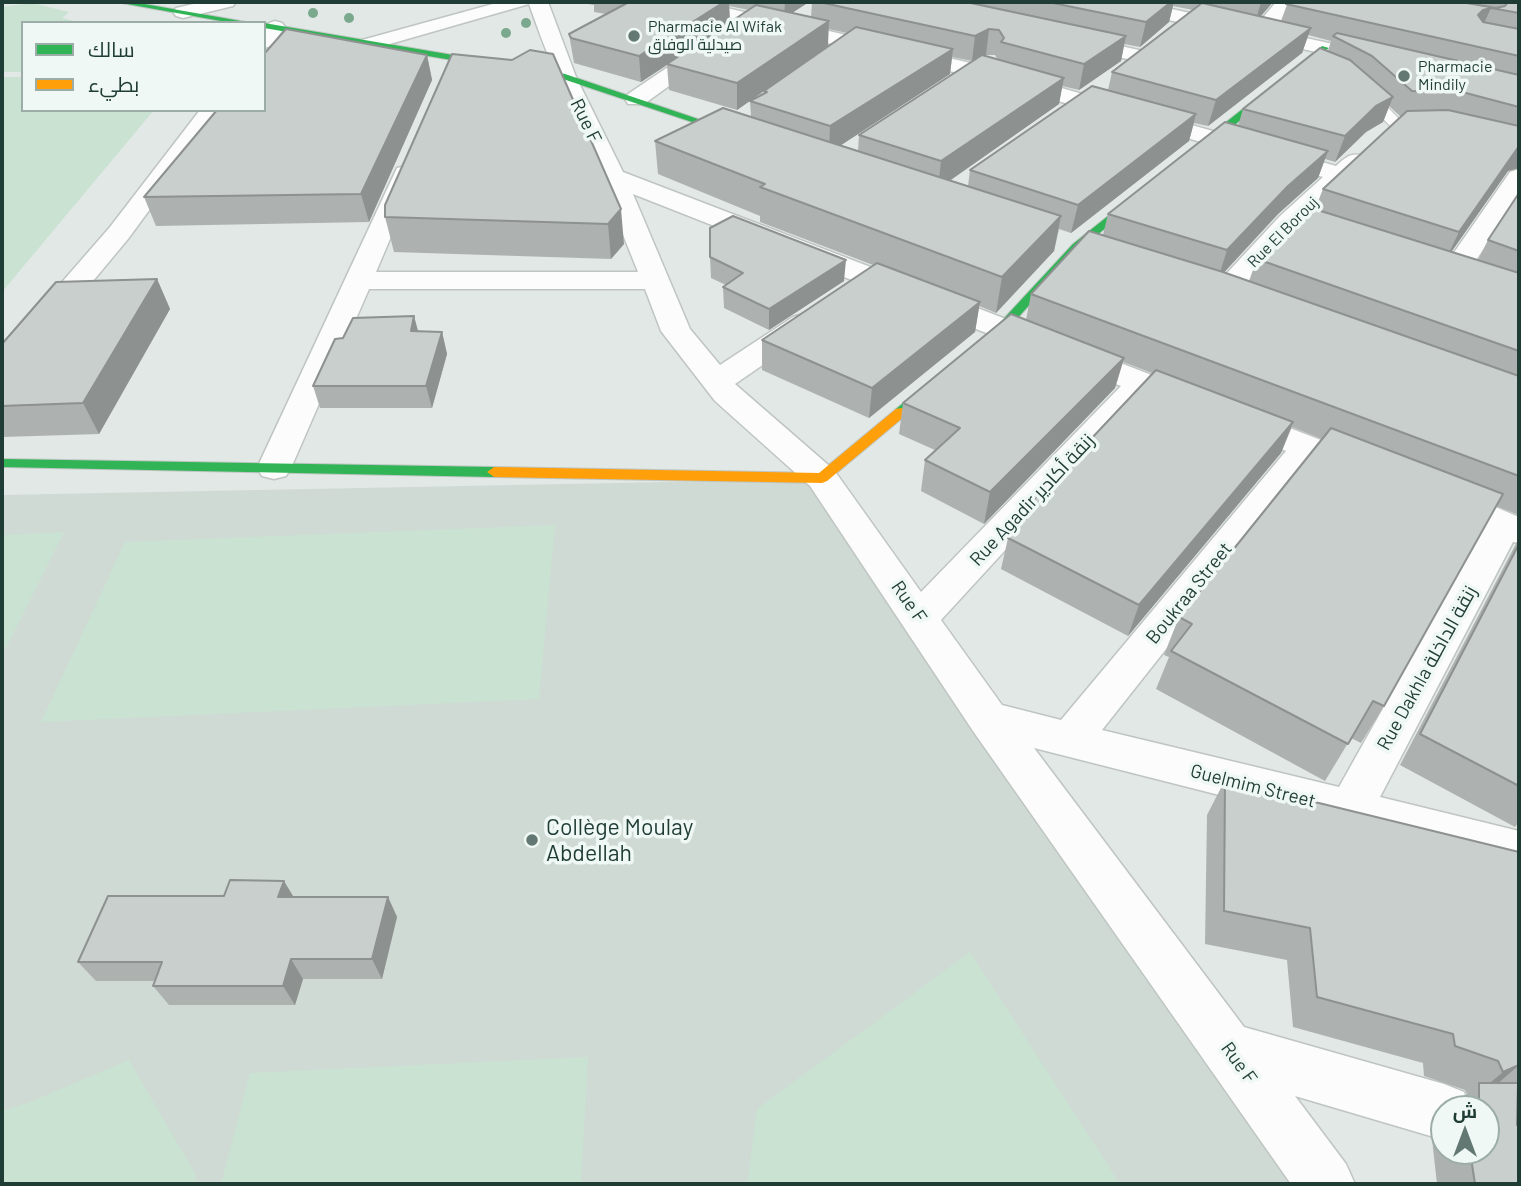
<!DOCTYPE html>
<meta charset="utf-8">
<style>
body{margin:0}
#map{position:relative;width:1521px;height:1186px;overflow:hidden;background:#e2e8e5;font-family:Barlow,Cairo,sans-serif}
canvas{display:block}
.frame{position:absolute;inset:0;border:4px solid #1f3c35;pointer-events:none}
.legend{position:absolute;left:21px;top:21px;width:245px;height:91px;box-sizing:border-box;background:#eff8f4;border:2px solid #9cada8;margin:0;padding:9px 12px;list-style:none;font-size:21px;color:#1f3c35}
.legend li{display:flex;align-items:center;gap:14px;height:35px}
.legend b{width:35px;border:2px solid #9cada8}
.north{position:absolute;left:1430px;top:1095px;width:70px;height:70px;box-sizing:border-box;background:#eff8f4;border:2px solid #9cada8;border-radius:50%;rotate:0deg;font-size:19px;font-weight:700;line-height:28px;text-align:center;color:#1f3c35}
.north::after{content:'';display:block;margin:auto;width:24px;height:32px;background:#637873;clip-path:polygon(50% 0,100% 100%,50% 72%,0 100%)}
</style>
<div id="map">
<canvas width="1521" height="1186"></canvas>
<div class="frame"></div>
<ul class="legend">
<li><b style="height:9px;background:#30b455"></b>سالك</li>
<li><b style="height:9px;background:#ff9f0a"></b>بطيء</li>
</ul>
<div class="north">ش</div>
</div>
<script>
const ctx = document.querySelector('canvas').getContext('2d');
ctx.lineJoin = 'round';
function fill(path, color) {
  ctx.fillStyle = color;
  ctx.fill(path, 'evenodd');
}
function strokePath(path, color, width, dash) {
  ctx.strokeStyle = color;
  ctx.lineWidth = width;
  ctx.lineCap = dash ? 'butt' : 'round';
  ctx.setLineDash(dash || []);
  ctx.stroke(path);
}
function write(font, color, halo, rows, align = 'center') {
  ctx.font = font + ' Barlow,Cairo,sans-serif';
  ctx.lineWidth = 7;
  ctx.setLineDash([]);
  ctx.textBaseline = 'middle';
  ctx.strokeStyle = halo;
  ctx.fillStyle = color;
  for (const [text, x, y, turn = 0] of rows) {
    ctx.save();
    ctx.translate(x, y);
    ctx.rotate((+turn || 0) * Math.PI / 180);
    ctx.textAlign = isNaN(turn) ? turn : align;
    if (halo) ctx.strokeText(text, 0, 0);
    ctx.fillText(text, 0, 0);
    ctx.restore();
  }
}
const built = new Path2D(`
 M822,479L1291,1184H2V495Z`);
const green = new Path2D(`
 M32,3L69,12L62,18L83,23H23V72H2V7Z
 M2,77H23V110H154L2,292Z
 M555,525L539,699L41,722L125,542Z
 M64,532L2,656V535Z
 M970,952L1120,1184H747L757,1109Z
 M588,1057L581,1184H221L250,1073Z
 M129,1060L196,1175L195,1184H2V1111L30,1102Z`);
const lane = new Path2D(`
 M1365,88L1370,89L1404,124V130H1394L1360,95V89Z`);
const street = new Path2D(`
 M202,2H236L233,6L183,18L176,16L173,12L176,8Z
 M500,2H548L576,77L623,172L1373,460L1378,468L1373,476L1361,479L1314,462L1102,730L1339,787L1483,530L1427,508L1422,500L1427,492C1455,484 1493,507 1519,517V543L1513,542L1380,797L1519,831V871L1034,748L1244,1027L1444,1084L1464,1092L1470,1109H1444V1140L1295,1096L1346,1164L1355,1184H1291L973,731L810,486L715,401L661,331L645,289H369L291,468L286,476L274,479L262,476L257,468L397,168L406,166L415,168L418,173L376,272H638C603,182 561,96 529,4L369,50L362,48L359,44L362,40ZM633,194L1121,386L921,592L834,470L735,384L815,329L819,323L815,317L804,314L793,317L720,365L690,329ZM1147,396L1286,451L1061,720L1002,705L941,620Z
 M665,2H700L984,66L1336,166C1346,157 1351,152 1365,156L1368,161L1298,228L1234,299L1224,302L1214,299L1210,293L1214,287L1280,216L1323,177L971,76L675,8Z
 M1103,2H1139L1255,27L1276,2H1296L1274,31L1374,53L1378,57L1374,61L1367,63L1113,8Z
 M275,21L282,23L285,27L271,46L264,48C264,36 261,24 275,21Z
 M1072,35L1152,53L1156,57L1152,61L1145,63L1065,45L1062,41L1065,37Z
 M712,40L719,42L722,46L719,50L644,104H628L625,99L628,94L705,42Z
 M200,110H223L128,239L13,377L2,379V351L110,227Z
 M1519,169V195L1467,274L1463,280L1453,282L1443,280L1439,274L1510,172Z`);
const fast = new Path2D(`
 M116,2H133L252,23H232Z
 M263,23H264L565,74L754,138L746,140L563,79L264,28Z
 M1322,46L1329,48L1194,158H1186V154Z
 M1142,189L1151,191L1081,248L1004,333L906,415H896V409L996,327L1073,244Z
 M2,459L494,467L501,472L494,477L2,467Z`);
const slow = new Path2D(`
 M901,408L906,409V415L827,481L822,483L494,477L487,472L494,467L819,473L896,409Z`);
const trees = [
 [313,13],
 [349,18],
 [526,23],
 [506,33]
];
const wall = new Path2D(`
 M576,2H809L792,13L811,18L812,2H1273L1260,17L1281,21L1288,2H1519V168L1508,171L1451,252L1478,260L1488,240L1519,193V515L1496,506L1384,706L1361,743L1351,738L1325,781L1156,689L1169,657L1164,655L1179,617L1322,439L1292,427L1281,453L1128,636L1001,569L1008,538L1021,523L1024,510L1152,373L1123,362L1115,388L984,524L921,491L925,460L935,450L899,434L903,403L1026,320L1031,294L1103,235L1108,214L1238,126L1243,109L1328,51L1331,41L1308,35L1302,53L1208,126L1194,123L1189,141L1071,233L1059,229L1054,251L996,313L979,306L975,332L869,418L762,370V340L873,265L760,222V216L658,174L655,141L751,116L750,101L764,93V91L847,33L828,29V46L737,110L669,90L667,65L641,82L574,63L569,34L606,14L594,12V5ZM729,6L749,10L730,23ZM1173,6L1193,10L1112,72L1108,90L970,170L968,186L950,180L1059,104L1062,86L1079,90L1121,61L1124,44L1140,47L1169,22ZM986,55H995L998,60L984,56ZM952,57L972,61L975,60L859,135L858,151L841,145L950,74ZM1389,106L1401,117L1323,189L1315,209L1257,259L1249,281L1224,272L1278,214L1318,178L1325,159L1335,162L1366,132L1383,122Z
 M427,55L432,80L369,222L156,226L144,197Z
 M512,60L624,244L611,259L394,252L385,217Z
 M710,257L844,281L769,330L724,308L723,287L726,285L711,278Z
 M157,279L170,309L99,434L2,437V344Z
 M418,331L442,332L447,354L432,408H320L313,386Z
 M1519,538V822L1515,827L1400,765Z
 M1225,780L1519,852V1103L1518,1102L1517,1125L1519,1184H1437L1432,1139L1444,1129V1151H1486L1479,1109H1450L1467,1094L1465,1090L1424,1076L1423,1063L1293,1027L1287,960L1205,944L1207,815Z
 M293,897H388L397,917L382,979H303L295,1005H169L153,986L155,981H96L78,962Z`);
const shadedWall = new Path2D(`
 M724,2H729L730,23L641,82L639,56Z
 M785,2H809L784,18Z
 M1171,2H1174L1169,22L1140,47L1146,22Z
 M1261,2H1273L1255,23Z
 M1491,8L1480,32L1478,15L1483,10Z
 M829,21L828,46L737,110V83Z
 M1311,28L1302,53L1208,126L1216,100Z
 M989,29L986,55L972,61L975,36Z
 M1126,36L1121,61L1079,90L1084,64Z
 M953,49L950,74L829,153L830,126Z
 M427,55L432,80L369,222L361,194Z
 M1064,78L1059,104L938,189L941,161Z
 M1393,97L1383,122L1366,132L1335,162L1345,136L1376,106Z
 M1196,114L1189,141L1071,233L1078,205Z
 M1519,146V168L1508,171L1445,261L1459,232Z
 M1328,151L1318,178L1278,214L1218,279L1227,250L1288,186Z
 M621,209L624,244L611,259L608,224Z
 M1061,216L1054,251L996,313L1002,277Z
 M846,260L844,281L769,330V309Z
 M157,279L170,309L99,434L83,403Z
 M980,302L975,332L869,418L872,388Z
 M414,316L420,338L411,331Z
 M442,332L447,354L432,408L426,386Z
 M1124,358L1115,388L984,524L990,492Z
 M1293,422L1281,453L1128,636L1139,605Z
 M284,881L296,901L278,897Z
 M388,897L397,917L382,979L372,959Z
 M291,959L303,979L295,1005L283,986Z
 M1519,1065L1487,1093L1479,1092L1503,1072Z`);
const building = new Path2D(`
 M629,2H724L639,56L571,38L569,34Z
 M819,2H966L1126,36L1084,64L1001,42L1004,38L999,30L989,29L975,36Z
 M1048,2H1171L1146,22Z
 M1288,2H1461L1496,8L1505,6L1508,2H1519V13L1491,8L1483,10L1478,15L1483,22L1519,29V56L1286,4Z
 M1202,3L1311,28L1216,100L1112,72Z
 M756,5L829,21L737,83L667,64Z
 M856,27L953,49L830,126L750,101L767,92L764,91Z
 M286,29L427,55L361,194L144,197L217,110H264V54Z
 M1337,33L1519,75V107L1462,92L1412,91L1372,56L1333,36Z
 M1320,48L1350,60L1393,97L1376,106L1345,136L1243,109Z
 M530,50L553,54L621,209L608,224L385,217V205L452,54L512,60Z
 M982,55L1064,78L941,161L859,135Z
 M1092,86L1196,114L1078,205L970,170Z
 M723,108L1061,216L1002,277L760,187L765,184L655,141Z
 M1448,110L1519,126V146L1459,232L1323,189L1407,111Z
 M1225,122L1328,151L1288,186L1227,250L1108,214Z
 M1519,193V251L1488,240Z
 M1305,206L1519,273V351L1257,259Z
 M733,216L846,260L769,309L723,287L743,273L710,257V228Z
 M1089,231L1223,272L1519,376V476L1031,294Z
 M877,263L980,302L872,388L762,340Z
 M157,279L83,403L2,406V344L56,282Z
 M1011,314L1124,358L990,492L925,460L960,428L903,403Z
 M414,316L411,331L442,332L426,386H313L335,339L343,338L353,318Z
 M1156,370L1293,422L1139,605L1008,538L1031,513L1024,510Z
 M1331,428L1503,494L1384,706L1373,701L1348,744L1171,651L1192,624L1179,617Z
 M1519,544V786L1420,734Z
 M1225,780L1519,852V1065L1503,1072L1498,1061L1455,1046L1453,1034L1317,997L1310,928L1224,911Z
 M230,880L284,881L278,897H388L372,959H291L283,986H153L162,962H78L108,896H224Z
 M1479,1083H1518L1517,1125L1519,1126V1184H1475L1470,1151H1486V1109H1479Z`);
const markers = [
 [634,36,7,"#637873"],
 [1404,76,7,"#637873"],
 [532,840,7,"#637873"]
];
const farPoinames = [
 ["Pharmacie Al Wifak",648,27],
 ["صيدلية الوفاق",648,45],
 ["Pharmacie",1418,67],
 ["Mindily",1418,85]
];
const farStreetnames = [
 ["Rue El Borouj",1283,232,-45]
];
const streetNames = [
 ["Rue F",586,121,64],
 ["Rue Agadir زنقة أكادير",1032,500,-47],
 ["Boukraa Street",1189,593,-51],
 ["Rue F",909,602,55],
 ["Rue Dakhla زنقة الداخلة",1427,668,-61],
 ["Guelmim Street",1253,786,14],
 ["Rue F",1239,1063,54]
];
const nearPoinames = [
 ["Collège Moulay",546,827],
 ["Abdellah",546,853]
];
fill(built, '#cfdad5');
fill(green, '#cae2d2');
strokePath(lane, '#bfc5c2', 2);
strokePath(street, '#bfc5c2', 3);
strokePath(fast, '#bec6c3', 2);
strokePath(slow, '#bec6c3', 2);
fill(lane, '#fbfcfb');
fill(street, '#fbfcfb');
fill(fast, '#30b455');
fill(slow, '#ff9f0a');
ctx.fillStyle = '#7ba98e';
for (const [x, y] of trees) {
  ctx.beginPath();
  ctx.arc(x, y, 5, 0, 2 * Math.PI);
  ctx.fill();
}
fill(wall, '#adb2b0');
fill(shadedWall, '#8d9190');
fill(building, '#c9cfcd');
strokePath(building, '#8d9190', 2);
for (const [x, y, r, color] of markers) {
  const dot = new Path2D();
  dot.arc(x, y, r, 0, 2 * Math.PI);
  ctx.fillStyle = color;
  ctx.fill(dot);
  strokePath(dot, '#eff8f4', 2.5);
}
write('16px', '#1f3c35', '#eff8f4', farPoinames, 'left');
write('16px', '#1f3c35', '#eff8f4', farStreetnames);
write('19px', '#1f3c35', '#eff8f4', streetNames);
write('23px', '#1f3c35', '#eff8f4', nearPoinames, 'left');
</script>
